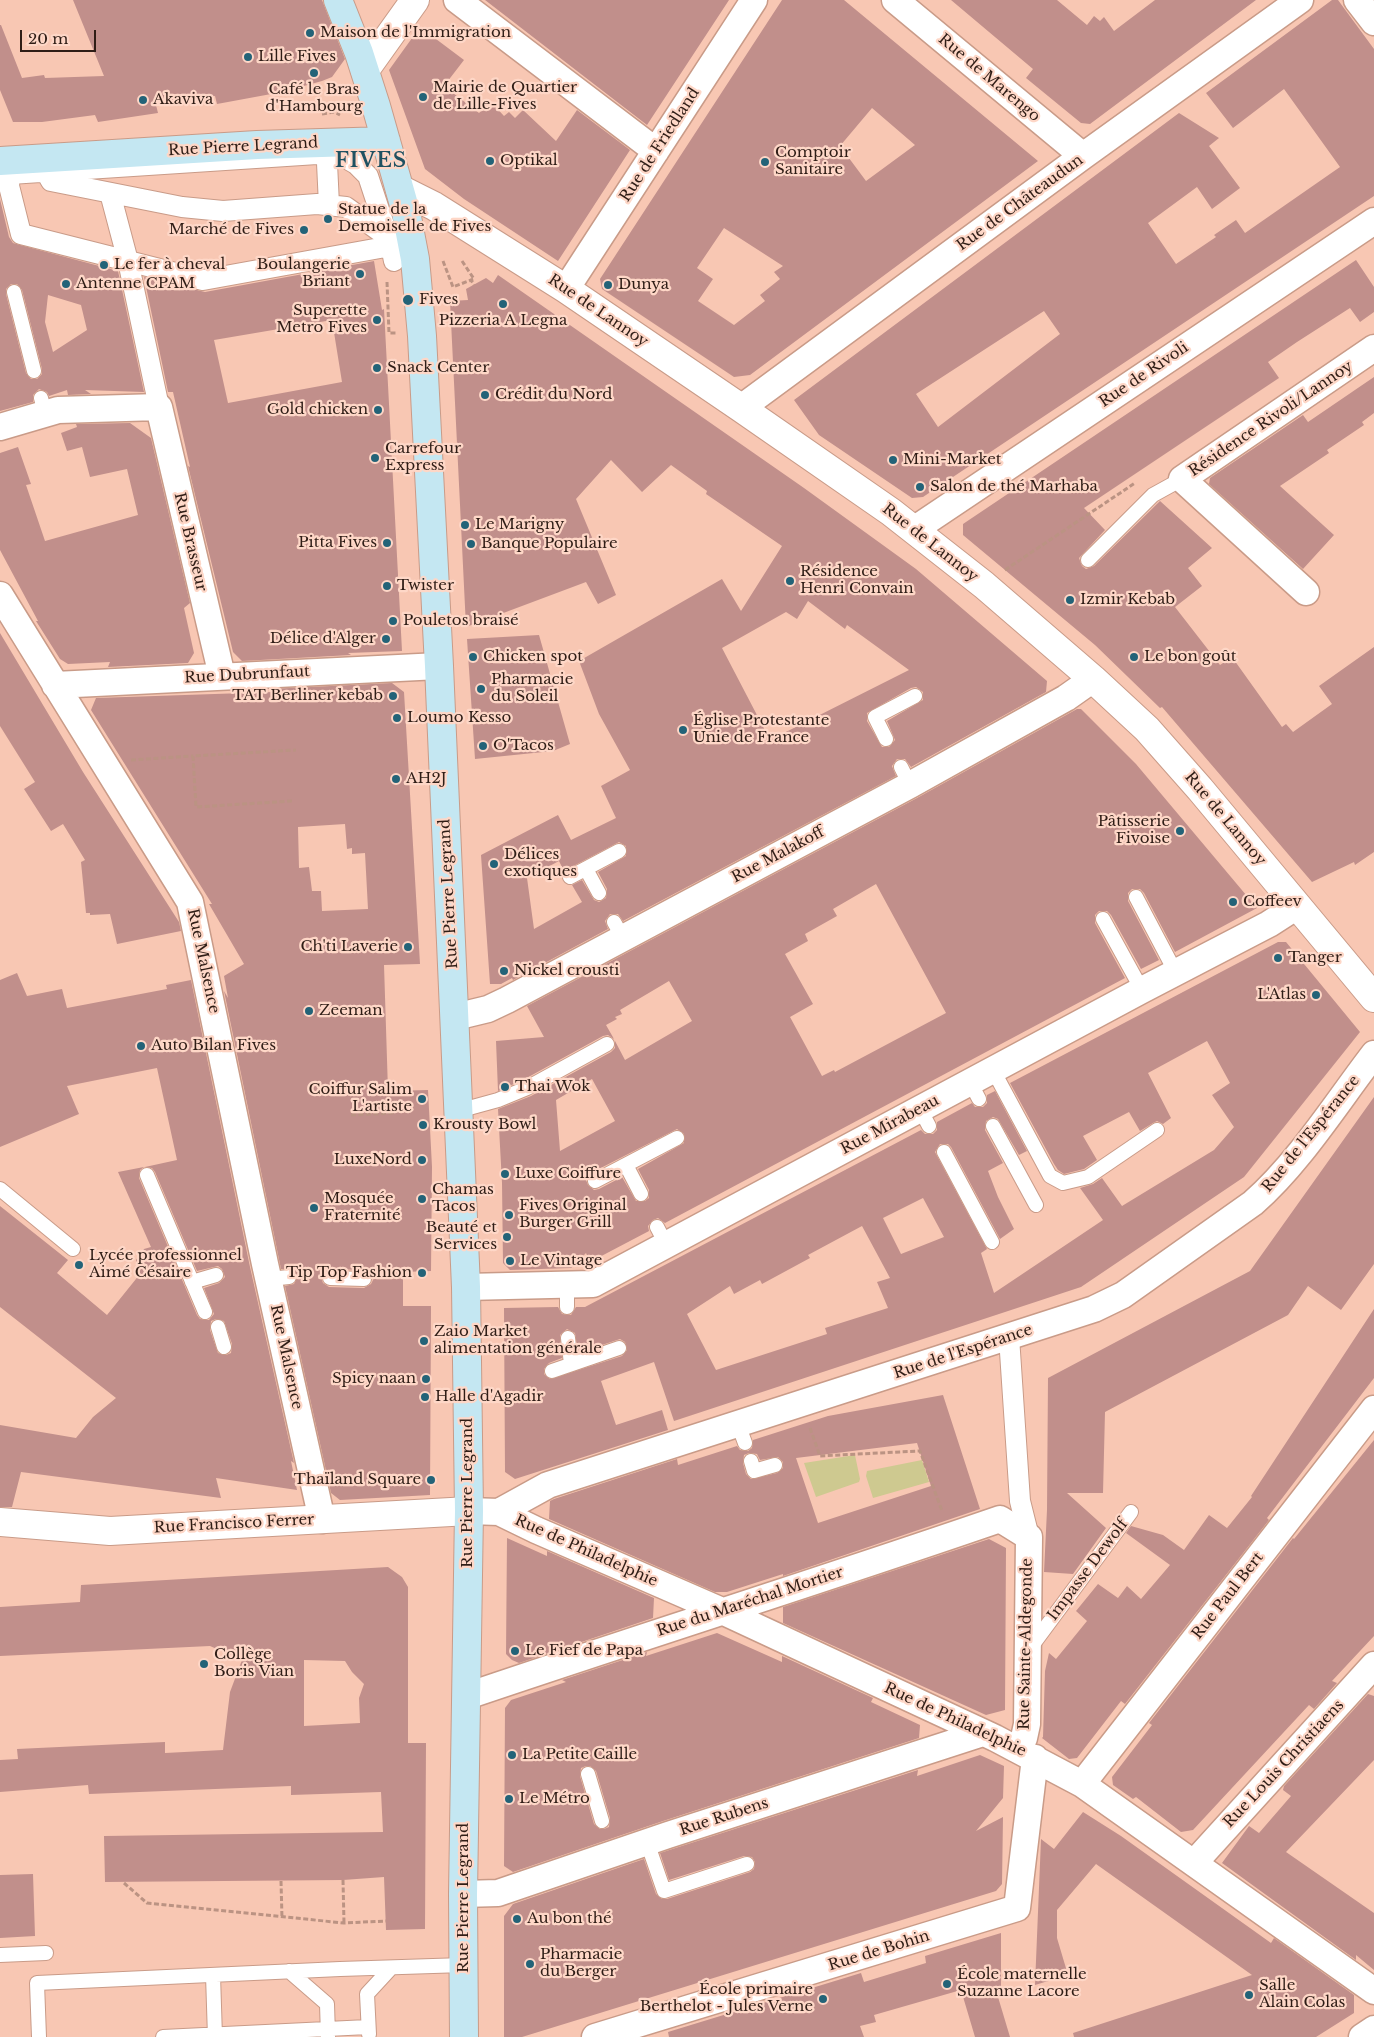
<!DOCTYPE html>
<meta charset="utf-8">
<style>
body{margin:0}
#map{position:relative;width:1374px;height:2037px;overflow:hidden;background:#f8c7b3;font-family:"Libre Baskerville",serif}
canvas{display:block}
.scale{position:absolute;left:20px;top:30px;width:76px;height:22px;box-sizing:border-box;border:2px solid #2f1d16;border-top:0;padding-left:6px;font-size:15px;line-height:18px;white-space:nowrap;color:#2f1d16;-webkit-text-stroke:4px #fed7c7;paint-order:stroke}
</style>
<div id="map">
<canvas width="1374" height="2037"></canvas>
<div class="scale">20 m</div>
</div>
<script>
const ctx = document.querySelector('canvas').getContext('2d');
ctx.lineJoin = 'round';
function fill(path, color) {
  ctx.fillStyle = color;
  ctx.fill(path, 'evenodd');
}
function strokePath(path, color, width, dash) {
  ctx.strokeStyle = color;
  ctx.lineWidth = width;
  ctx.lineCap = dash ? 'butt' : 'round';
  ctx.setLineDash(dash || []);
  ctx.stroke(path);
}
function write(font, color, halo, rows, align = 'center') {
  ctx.font = font + ' "Libre Baskerville",serif';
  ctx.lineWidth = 4.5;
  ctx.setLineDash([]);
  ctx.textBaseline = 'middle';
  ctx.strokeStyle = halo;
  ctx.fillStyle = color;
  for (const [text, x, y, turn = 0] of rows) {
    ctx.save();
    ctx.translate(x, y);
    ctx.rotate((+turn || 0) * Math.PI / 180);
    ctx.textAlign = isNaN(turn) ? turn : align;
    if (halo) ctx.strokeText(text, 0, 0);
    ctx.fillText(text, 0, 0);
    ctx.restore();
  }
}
const green = new Path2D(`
 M855,1455L860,1479L859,1482L816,1497L804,1463Z
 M922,1460L929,1482L873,1498L866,1476L867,1471Z`);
const building = new Path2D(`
 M73,0H322L345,59L332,77L322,81L282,92L217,104L215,96L156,105L158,113L98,122L95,115L42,122H13L0,90V25H1L22,78L44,75L45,78L104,76Z
 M485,0H729L647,125Z
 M782,0H844L1038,161L750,375L734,377L602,289L600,279ZM872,108L915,145L866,181L840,146ZM724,228L783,266L774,272L780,279L760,295L765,301L734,325L698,301L713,279L697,268Z
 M951,0H1057L1087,25L1094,16L1100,21L1104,17L1114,31L1155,0H1256L1090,124L1081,123L1026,78L1033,69Z
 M1332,0H1338L1374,49V196L923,497L912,498L819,435L794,400L1179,113L1219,138L1209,146L1240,188L1212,209L1197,187L1148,223L1176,264L1216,237L1214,235L1236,220L1245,233L1340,167L1284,89L1233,128L1206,93ZM1044,311L1060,334L938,427L916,394Z
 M420,27L464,60L444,86L479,113L491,102L504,116L509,112L515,118L523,110L556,141L577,110L630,150L558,261L464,199L425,169L389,70Z
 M0,199L9,237L13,243L118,271L144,392L85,390L91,394L68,395L67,390L49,396L47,392L39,389L33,395V402L0,411ZM11,284H17L22,290L42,369V374L37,379H31L26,373L6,294V289ZM48,295L81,305L87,330L53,352L45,322Z
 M1356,260L1374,287V312L1360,322L1350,308L1297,342L1268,362L1279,378L1084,508L1105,530L1079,558L1082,566L1086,569L1094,566L1160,501L1212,548L1188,568L1202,586L1175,607L1220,665L1232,657L1282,727L1286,724L1293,732L1332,704L1319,686L1374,647V852L1355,865L1354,862L1312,882L1162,707L1160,708L1095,645L963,535V524Z
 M374,261L382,310L384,309L402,651L348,653L351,655L242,661L233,652L188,466L190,467L173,392H168L144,277L205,292ZM332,320L342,382L228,403L214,340Z
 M498,275L804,488L916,569L1047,681L1046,692L911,767L905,759H897L892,766L896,776L623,921L618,914H610L605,921L608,929L513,980L512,978L501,984H490L481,855L558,815L571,840L616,818L601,786L630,770L599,714L579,661L722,579L741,611L782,546L706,494L707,491L671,465L642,492L611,460L576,499L616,595L598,604L586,582L466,627L450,301L468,300L466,289L486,278L493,283ZM808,601L845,629L847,625L909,670L770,740L722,648L786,612L797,619ZM916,687L923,692V700L887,721L895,740L889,747H882L867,721V713L911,688ZM619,842L626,846V856L598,872L607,889L606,898L599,902L594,900L582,880L572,885L582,902L534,929L527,878L559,861L564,871Z
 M1374,377V413L1362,422L1364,425L1327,450L1329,453L1280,486L1334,535L1303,569L1209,484L1210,478L1303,415L1308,422Z
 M130,423L151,438L190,603L184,608L194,653L188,663L108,667L110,662L68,664L60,659L36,621H38L0,550V453L18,447L31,484L26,485L45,541L138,515L127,469L90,477L82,447L67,451L61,433L77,427L76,424Z
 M0,633L83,772L179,922L181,931L117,944L110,914L90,915V913H86L81,862L85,860L63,824L51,831L24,789L35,782L0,726Z
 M539,635L570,744L553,751L475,759L467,639Z
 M392,683L404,692L420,964L384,965L388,1091L428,1090L432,1167L431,1271L403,1272V1306H431L430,1495L340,1500L331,1493L285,1286L294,1284L298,1276L292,1269H281L224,991L228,998L224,976L244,964L209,904H212L91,710L96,698L274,692L270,689ZM345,824L347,849L352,848V854L365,853L368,909L322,911L321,891H312L309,867L299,868L298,827ZM330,1269L365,1270L371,1274L373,1280L371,1284L364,1288L329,1287L323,1283L321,1277L325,1271Z
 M1077,709H1081L1136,764L1257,908L1175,952L1144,893L1140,889H1132L1128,893V901L1159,960L1141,969L1111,915L1107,911H1099L1095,915V923L1125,978L665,1223L658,1218L653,1220L648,1226L649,1231L590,1262L586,1253L571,1268L510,1270L503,1263L502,1183L498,1109L531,1096L611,1052L615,1048V1041L625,1060L692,1021L669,981L620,1010L622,1014L615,1017L617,1019L606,1025L614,1039L608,1035L603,1036L523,1080L498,1091L496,1041L544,1037L527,1006L917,798ZM876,884L946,1013L835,1072L834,1070L822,1076L790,1017L813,1004L785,954L808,941L805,934L837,916L833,909ZM592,1079L615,1121L560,1151L556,1100ZM677,1129L684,1134V1143L638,1169L649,1190V1198L645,1201H636L622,1177L599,1189L594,1190L588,1185L586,1180L591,1173Z
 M1278,942H1286L1360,1032L1244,1177L1081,1287L674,1421L654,1362L601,1381L616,1425L662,1410L668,1430L515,1479L505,1472L504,1308L558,1307L562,1314L571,1315L576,1307H585L921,1130L925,1134H933L937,1130V1122L972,1103L975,1107H983L987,1103V1095L995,1091L1027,1151L1019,1155L998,1119L993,1117L986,1121L985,1130L1003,1163L988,1171L998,1197L1014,1229L1000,1239L951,1147L948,1144H940L935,1152L987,1249L981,1253L994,1293L1103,1220L1080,1188L1093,1184L1102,1178L1122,1206L1214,1150L1234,1127L1212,1095L1230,1083L1207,1041L1148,1073L1171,1118L1163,1124L1157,1121L1153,1123L1140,1131L1129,1112L1083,1136L1097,1160L1084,1169L1064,1174L1058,1170L1054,1164L1010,1083ZM923,1198L944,1237L901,1254L883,1218ZM862,1226L890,1278L877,1282L888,1308L825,1328L827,1334L716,1370L687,1314L730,1286L734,1294L760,1280L762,1284L810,1258L808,1255ZM567,1329L575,1333L578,1353L620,1339L625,1342L627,1350L622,1356L550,1379L544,1374V1369L549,1363L562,1358L560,1335Z
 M17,973L27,996L62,989L67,1008L167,989L166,985L191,980L250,1267L294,1463L291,1461L297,1490L216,1478L221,1498L21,1472L12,1507H0V1425L76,1438L93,1417L116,1398L0,1307V1206L68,1260L57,1273L107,1315L140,1274L136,1260L144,1249L151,1247L118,1172L144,1167L140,1170L139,1178L197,1315L200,1319L209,1320L214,1314L204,1288L219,1283L225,1277L222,1269L218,1266L197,1271L155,1172L152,1168L145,1167L177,1160L157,1068L67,1086L79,1114L0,1147V980ZM216,1319L224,1321L232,1344L231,1353L226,1355L218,1353L210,1330L211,1321Z
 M1374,1097V1264L1341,1310L1308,1286L1288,1315L1105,1412L1103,1493H1067L1106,1528L1073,1574L1044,1572L1047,1510L1048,1378L1250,1271Z
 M1374,1309V1378L1267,1518L1269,1520L1125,1704L1121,1701L1077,1758L1069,1759L1042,1738L1043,1737L1045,1671L1049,1653L1056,1659L1087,1621L1076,1611L1098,1584L1118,1598L1127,1586L1141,1599L1170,1565L1126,1533L1131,1526L1163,1535L1184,1550L1209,1515L1227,1528L1252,1497L1251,1496Z
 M943,1395L980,1509L783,1576V1574L727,1592H715L549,1519L550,1501L554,1499L677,1459L678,1465L737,1446L740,1450L748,1451L752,1448L753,1440L828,1416ZM917,1443L931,1486L818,1523L796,1458ZM749,1453L757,1454L760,1460L778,1457L783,1462V1468L777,1473L751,1479L746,1474L743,1463L744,1455Z
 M1374,1440V1636L1332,1681L1337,1683L1314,1709L1309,1705L1193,1830L1181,1832L1136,1797L1133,1799L1113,1785L1112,1777L1152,1725L1149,1723L1293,1538L1294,1539Z
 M507,1538L547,1556V1551L654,1598L653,1618L519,1663L512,1660L506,1654Z
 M989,1539L1006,1548L1005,1710L986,1715L783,1623V1607Z
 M388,1567L402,1577L408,1587V1743H426L425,1929L386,1930L384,1877L343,1880L105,1882L104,1836L383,1832L381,1792L291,1795V1786L89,1794L88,1785L0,1792V1760L18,1759L17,1749L165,1742V1753L223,1750L230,1692L242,1660L210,1646L0,1656V1607L80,1602L81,1585ZM304,1660L345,1661L352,1672L364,1684L359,1698L360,1723L304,1726Z
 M717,1633L782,1662V1656L873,1698L871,1702L920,1725L919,1738L663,1821L513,1872L504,1866L505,1708L511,1700L566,1682L562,1680L647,1652L646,1656ZM586,1766H590L596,1771L610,1818L609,1827L604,1829H600L594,1824L580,1776L581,1768Z
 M1368,1694L1374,1696V1760L1286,1852L1374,1913V1970L1356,1955V1960L1222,1863L1249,1826L1259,1833L1291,1796L1283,1790L1284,1786Z
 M980,1755L1004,1766L1003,1798L976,1831L1003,1817L1002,1884L996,1891L522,2037H504V1916L513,1904L644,1859L656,1894L662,1899H667L750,1872L754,1869L755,1862L752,1857L744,1856L669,1880L660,1853L918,1770L917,1776Z
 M1083,1812L1121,1836L1271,1943L1274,1938L1354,1995V2013L1316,2037H1074L1073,2033L1252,1975L1096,1864L1057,1910V1938L1068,1975L1035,1985L1041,1839L1054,1849Z
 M33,1874L35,1936L0,1938V1875Z
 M1001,1933V1996L998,1997L1010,2037H975L961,1990L874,2015L876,2022L860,2026L864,2037H669L668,2032L861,1973L864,1982L926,1963L925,1956Z`);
const path = new Path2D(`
 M322,114L334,112L340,115
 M443,261L453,287L471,280L474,285
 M462,261L474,279L471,280
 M387,282L389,333H397
 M1005,570L1135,483
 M131,760L193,756
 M292,801L196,807L193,756L296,750
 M351,1115L395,1113
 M810,1428L820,1456L920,1451L942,1511
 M343,1880L344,1923
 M281,1881L282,1918
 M124,1883L147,1903L344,1923L386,1921`);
const service = new Path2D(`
 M14,292L34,371
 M41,398L45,413
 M1088,560L1153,495L1182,479
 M886,739L875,717L915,696
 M901,767L910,785
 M586,869L599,893
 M570,877L619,851
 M1136,897L1176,973
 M1103,919L1142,990
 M614,922L623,938
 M993,1070L1050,1176L1063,1183L1088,1177L1157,1130
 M970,1082L979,1099
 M920,1109L929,1126
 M458,1111L498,1100L527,1088L607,1044
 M993,1126L1036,1205
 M944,1152L992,1242
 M626,1165L641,1194
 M147,1175L205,1312
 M595,1181L677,1138
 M0,1189L73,1249
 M657,1227L666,1244
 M330,1278L364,1279
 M269,1279L289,1277
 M192,1282L216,1275
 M567,1285V1307
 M218,1327L224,1347
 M568,1338L571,1364
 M552,1371L619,1348
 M738,1424L745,1443
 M751,1461L754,1471L775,1465
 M1031,1647L1131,1512
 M588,1774L602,1821
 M647,1842L664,1891L747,1864
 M0,1955L46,1953
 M289,1971L327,2004L328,2036
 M213,1975L215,2037
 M369,2034L367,1994L391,1968
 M39,2037L37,1983L340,1969L464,1965
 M163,2037L368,2027`);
const pedestrian = new Path2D(`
 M317,154L342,156L356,164L368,176L391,246L203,280L21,234L9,186L10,174Z
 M327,163L329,205
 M47,174L51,181L182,207L223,211L317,204L346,207L382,233L391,246L394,261
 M110,193L128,261L159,407
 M1009,1337L1020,1501L1029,1537`);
const minor = new Path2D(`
 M457,0L656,151
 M895,0L1083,156
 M1357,0L1374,22
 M566,289L754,0
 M741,408L1083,156L1300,0
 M0,427L58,410L159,407L222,676
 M915,529L1374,221
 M1306,592L1182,479L1374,348
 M0,595L190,902L265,1264L322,1520
 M55,685L439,666
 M455,1017L488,1009L507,1000L910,785L1066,698L1093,679
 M466,1287L593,1284L1142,990L1269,924L1297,906
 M469,1511L499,1512L548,1485L1094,1309L1123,1295L1253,1203C1299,1163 1337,1102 1374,1054
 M499,1512L536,1530L722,1611L995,1738L1082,1784L1374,1991
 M467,1696C644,1636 823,1580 1000,1519L1029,1537L1027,1724L1024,1738L1018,1749
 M1082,1784L1374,1409
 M1194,1863L1374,1665
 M463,1894L498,1893L668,1835L983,1733
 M595,2037L1017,1908L1035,1758
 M1362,2037L1374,2029`);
const tertiary = new Path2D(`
 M365,70L415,0
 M400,189L434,206L566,289L741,408L891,512L984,585L1093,679L1147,729L1200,789L1374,998
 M0,1522L110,1531L469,1511`);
const secondary = new Path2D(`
 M338,0L359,53L376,106L406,212L415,259L422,336L439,666L466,1287L469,1511L463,1894L464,2037
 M0,161L257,145L386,141`);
const markers = [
 [310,33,5,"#236378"],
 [248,57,5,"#236378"],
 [314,73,5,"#236378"],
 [423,97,5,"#236378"],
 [143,100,5,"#236378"],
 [490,161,5,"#236378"],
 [765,162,5,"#236378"],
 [328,219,5,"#236378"],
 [304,230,5,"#236378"],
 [104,265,5,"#236378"],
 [360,274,5,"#236378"],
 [66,284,5,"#236378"],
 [608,285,5,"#236378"],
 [408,300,6,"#236378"],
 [503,304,5,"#236378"],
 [377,320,5,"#236378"],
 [377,368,5,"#236378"],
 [485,395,5,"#236378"],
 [378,410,5,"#236378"],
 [375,458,5,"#236378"],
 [893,460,5,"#236378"],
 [920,487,5,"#236378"],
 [465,525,5,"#236378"],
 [387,543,5,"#236378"],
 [471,544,5,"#236378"],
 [790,581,5,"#236378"],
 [387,586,5,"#236378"],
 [1070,600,5,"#236378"],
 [393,621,5,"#236378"],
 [386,639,5,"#236378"],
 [473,657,5,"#236378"],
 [1134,657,5,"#236378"],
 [481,689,5,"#236378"],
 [393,696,5,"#236378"],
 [397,718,5,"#236378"],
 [683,730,5,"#236378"],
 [483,746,5,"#236378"],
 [396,779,5,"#236378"],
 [1180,831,5,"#236378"],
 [494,864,5,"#236378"],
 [1233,902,5,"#236378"],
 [408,947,5,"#236378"],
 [1278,958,5,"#236378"],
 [504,971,5,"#236378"],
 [1316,995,5,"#236378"],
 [309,1011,5,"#236378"],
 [141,1046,5,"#236378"],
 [505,1087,5,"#236378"],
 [422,1099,5,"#236378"],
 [423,1125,5,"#236378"],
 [422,1160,5,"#236378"],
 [505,1174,5,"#236378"],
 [422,1199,5,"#236378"],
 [314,1208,5,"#236378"],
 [509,1215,5,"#236378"],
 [507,1237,5,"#236378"],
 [510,1261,5,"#236378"],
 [79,1265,5,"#236378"],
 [422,1273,5,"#236378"],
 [424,1341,5,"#236378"],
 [426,1379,5,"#236378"],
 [425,1397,5,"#236378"],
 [431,1480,5,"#236378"],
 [515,1651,5,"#236378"],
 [204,1664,5,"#236378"],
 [512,1755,5,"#236378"],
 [509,1799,5,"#236378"],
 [517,1919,5,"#236378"],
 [530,1964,5,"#236378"],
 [947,1984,5,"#236378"],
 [1249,1995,5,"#236378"],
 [823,1999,5,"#236378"]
];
const poiNames = [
 ["Maison de l'Immigration",320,33],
 ["Lille Fives",258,57],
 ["Mairie de Quartier",433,88],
 ["de Lille-Fives",433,105],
 ["Café le Bras",314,90,"center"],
 ["d'Hambourg",314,107,"center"],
 ["Akaviva",153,100],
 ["Comptoir",775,153],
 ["Sanitaire",775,170],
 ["Optikal",500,161],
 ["Statue de la",338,210],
 ["Demoiselle de Fives",338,227],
 ["Marché de Fives",294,230,"right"],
 ["Le fer à cheval",114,265],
 ["Boulangerie",350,265,"right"],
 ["Briant",350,282,"right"],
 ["Antenne CPAM",76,284],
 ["Dunya",618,285],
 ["Fives",419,300],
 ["Superette",367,311,"right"],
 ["Metro Fives",367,328,"right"],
 ["Pizzeria A Legna",503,321,"center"],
 ["Snack Center",387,368],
 ["Crédit du Nord",495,395],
 ["Gold chicken",368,410,"right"],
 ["Carrefour",385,449],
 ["Express",385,466],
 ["Mini-Market",903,460],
 ["Salon de thé Marhaba",930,487],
 ["Le Marigny",475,525],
 ["Pitta Fives",377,543,"right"],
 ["Banque Populaire",481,544],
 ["Résidence",800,572],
 ["Henri Convain",800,589],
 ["Twister",397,586],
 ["Izmir Kebab",1080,600],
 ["Pouletos braisé",403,621],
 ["Délice d'Alger",376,639,"right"],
 ["Chicken spot",483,657],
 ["Le bon goût",1144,657],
 ["Pharmacie",491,680],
 ["du Soleil",491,697],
 ["TAT Berliner kebab",383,696,"right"],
 ["Loumo Kesso",407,718],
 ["Église Protestante",693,721],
 ["Unie de France",693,738],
 ["O'Tacos",493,746],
 ["AH2J",406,779],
 ["Pâtisserie",1170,822,"right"],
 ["Fivoise",1170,839,"right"],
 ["Délices",504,855],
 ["exotiques",504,872],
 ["Coffeev",1243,902],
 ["Ch'ti Laverie",398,947,"right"],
 ["Tanger",1288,958],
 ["Nickel crousti",514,971],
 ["L'Atlas",1306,995,"right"],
 ["Zeeman",319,1011],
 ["Auto Bilan Fives",151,1046],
 ["Thai Wok",515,1087],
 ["Coiffur Salim",412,1090,"right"],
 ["L'artiste",412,1107,"right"],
 ["Krousty Bowl",433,1125],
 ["LuxeNord",412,1160,"right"],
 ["Luxe Coiffure",515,1174],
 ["Chamas",432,1190],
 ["Tacos",432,1207],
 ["Mosquée",324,1199],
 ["Fraternité",324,1216],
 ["Fives Original",519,1206],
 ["Burger Grill",519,1223],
 ["Beauté et",497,1228,"right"],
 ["Services",497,1245,"right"],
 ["Lycée professionnel",89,1256],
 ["Aimé Césaire",89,1273],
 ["Le Vintage",520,1261],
 ["Tip Top Fashion",412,1273,"right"],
 ["Zaio Market",434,1332],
 ["alimentation générale",434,1349],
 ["Spicy naan",416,1379,"right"],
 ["Halle d'Agadir",435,1397],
 ["Thaïland Square",421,1480,"right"],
 ["Le Fief de Papa",525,1651],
 ["Collège",214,1655],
 ["Boris Vian",214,1672],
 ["La Petite Caille",522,1755],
 ["Le Métro",519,1799],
 ["Au bon thé",527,1919],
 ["Pharmacie",540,1955],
 ["du Berger",540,1972],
 ["École maternelle",957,1975],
 ["Suzanne Lacore",957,1992],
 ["Salle",1259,1986],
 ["Alain Colas",1259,2003],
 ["École primaire",813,1990,"right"],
 ["Berthelot - Jules Verne",813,2007,"right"]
];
const streetNames = [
 ["Rue de Marengo",989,78,40],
 ["Rue de Friedland",660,145,-57],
 ["Rue Pierre Legrand",243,147,-3],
 ["Rue de Châteaudun",1020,203,-36],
 ["Rue de Lannoy",598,311,34],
 ["Rue de Rivoli",1144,375,-34],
 ["Résidence Rivoli/Lannoy",1271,419,-34],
 ["Rue Brasseur",190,542,77],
 ["Rue de Lannoy",930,543,38],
 ["Rue Dubrunfaut",247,675,-3],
 ["Rue de Lannoy",1225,819,50],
 ["Rue Malakoff",778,855,-28],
 ["Rue Pierre Legrand",449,894,-93],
 ["Rue Malsence",203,961,78],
 ["Rue Mirabeau",890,1125,-28],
 ["Rue de l'Espérance",1311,1134,-51],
 ["Rue de l'Espérance",963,1352,-18],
 ["Rue Malsence",286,1357,78],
 ["Rue Pierre Legrand",468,1493,-90],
 ["Rue Francisco Ferrer",234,1524,-3],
 ["Rue de Philadelphie",586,1551,24],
 ["Impasse Dewolf",1088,1570,-53],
 ["Rue Paul Bert",1228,1596,-52],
 ["Rue du Maréchal Mortier",750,1602,-18],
 ["Rue Sainte-Aldegonde",1026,1644,-89],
 ["Rue de Philadelphie",955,1720,25],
 ["Rue Louis Christiaens",1284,1764,-47],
 ["Rue Rubens",724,1817,-18],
 ["Rue Pierre Legrand",464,1898,-90],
 ["Rue de Bohin",879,1951,-17]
];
const districtNames = [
 ["FIVES",371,161]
];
fill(green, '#cec990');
fill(building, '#c18f8b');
strokePath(service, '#c99b88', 16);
strokePath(pedestrian, '#c99b88', 22);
strokePath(minor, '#c99b88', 29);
strokePath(tertiary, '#c99b88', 30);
strokePath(secondary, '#c99b88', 30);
strokePath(path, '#bb9383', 3, [5, 2.5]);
strokePath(service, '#fff', 14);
strokePath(pedestrian, '#fff', 20);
strokePath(minor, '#fff', 26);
strokePath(tertiary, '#fff', 28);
strokePath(secondary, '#c4e7f2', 28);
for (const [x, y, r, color] of markers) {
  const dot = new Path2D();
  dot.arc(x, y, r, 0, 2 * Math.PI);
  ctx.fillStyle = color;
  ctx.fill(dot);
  strokePath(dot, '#fed7c7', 2);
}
write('15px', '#2f1d16', '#fed7c7', poiNames, 'left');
write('15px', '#2f1d16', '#fed7c7', streetNames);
ctx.letterSpacing = '1px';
write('bold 20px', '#1f5162', '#fed7c7', districtNames);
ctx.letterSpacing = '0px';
</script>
